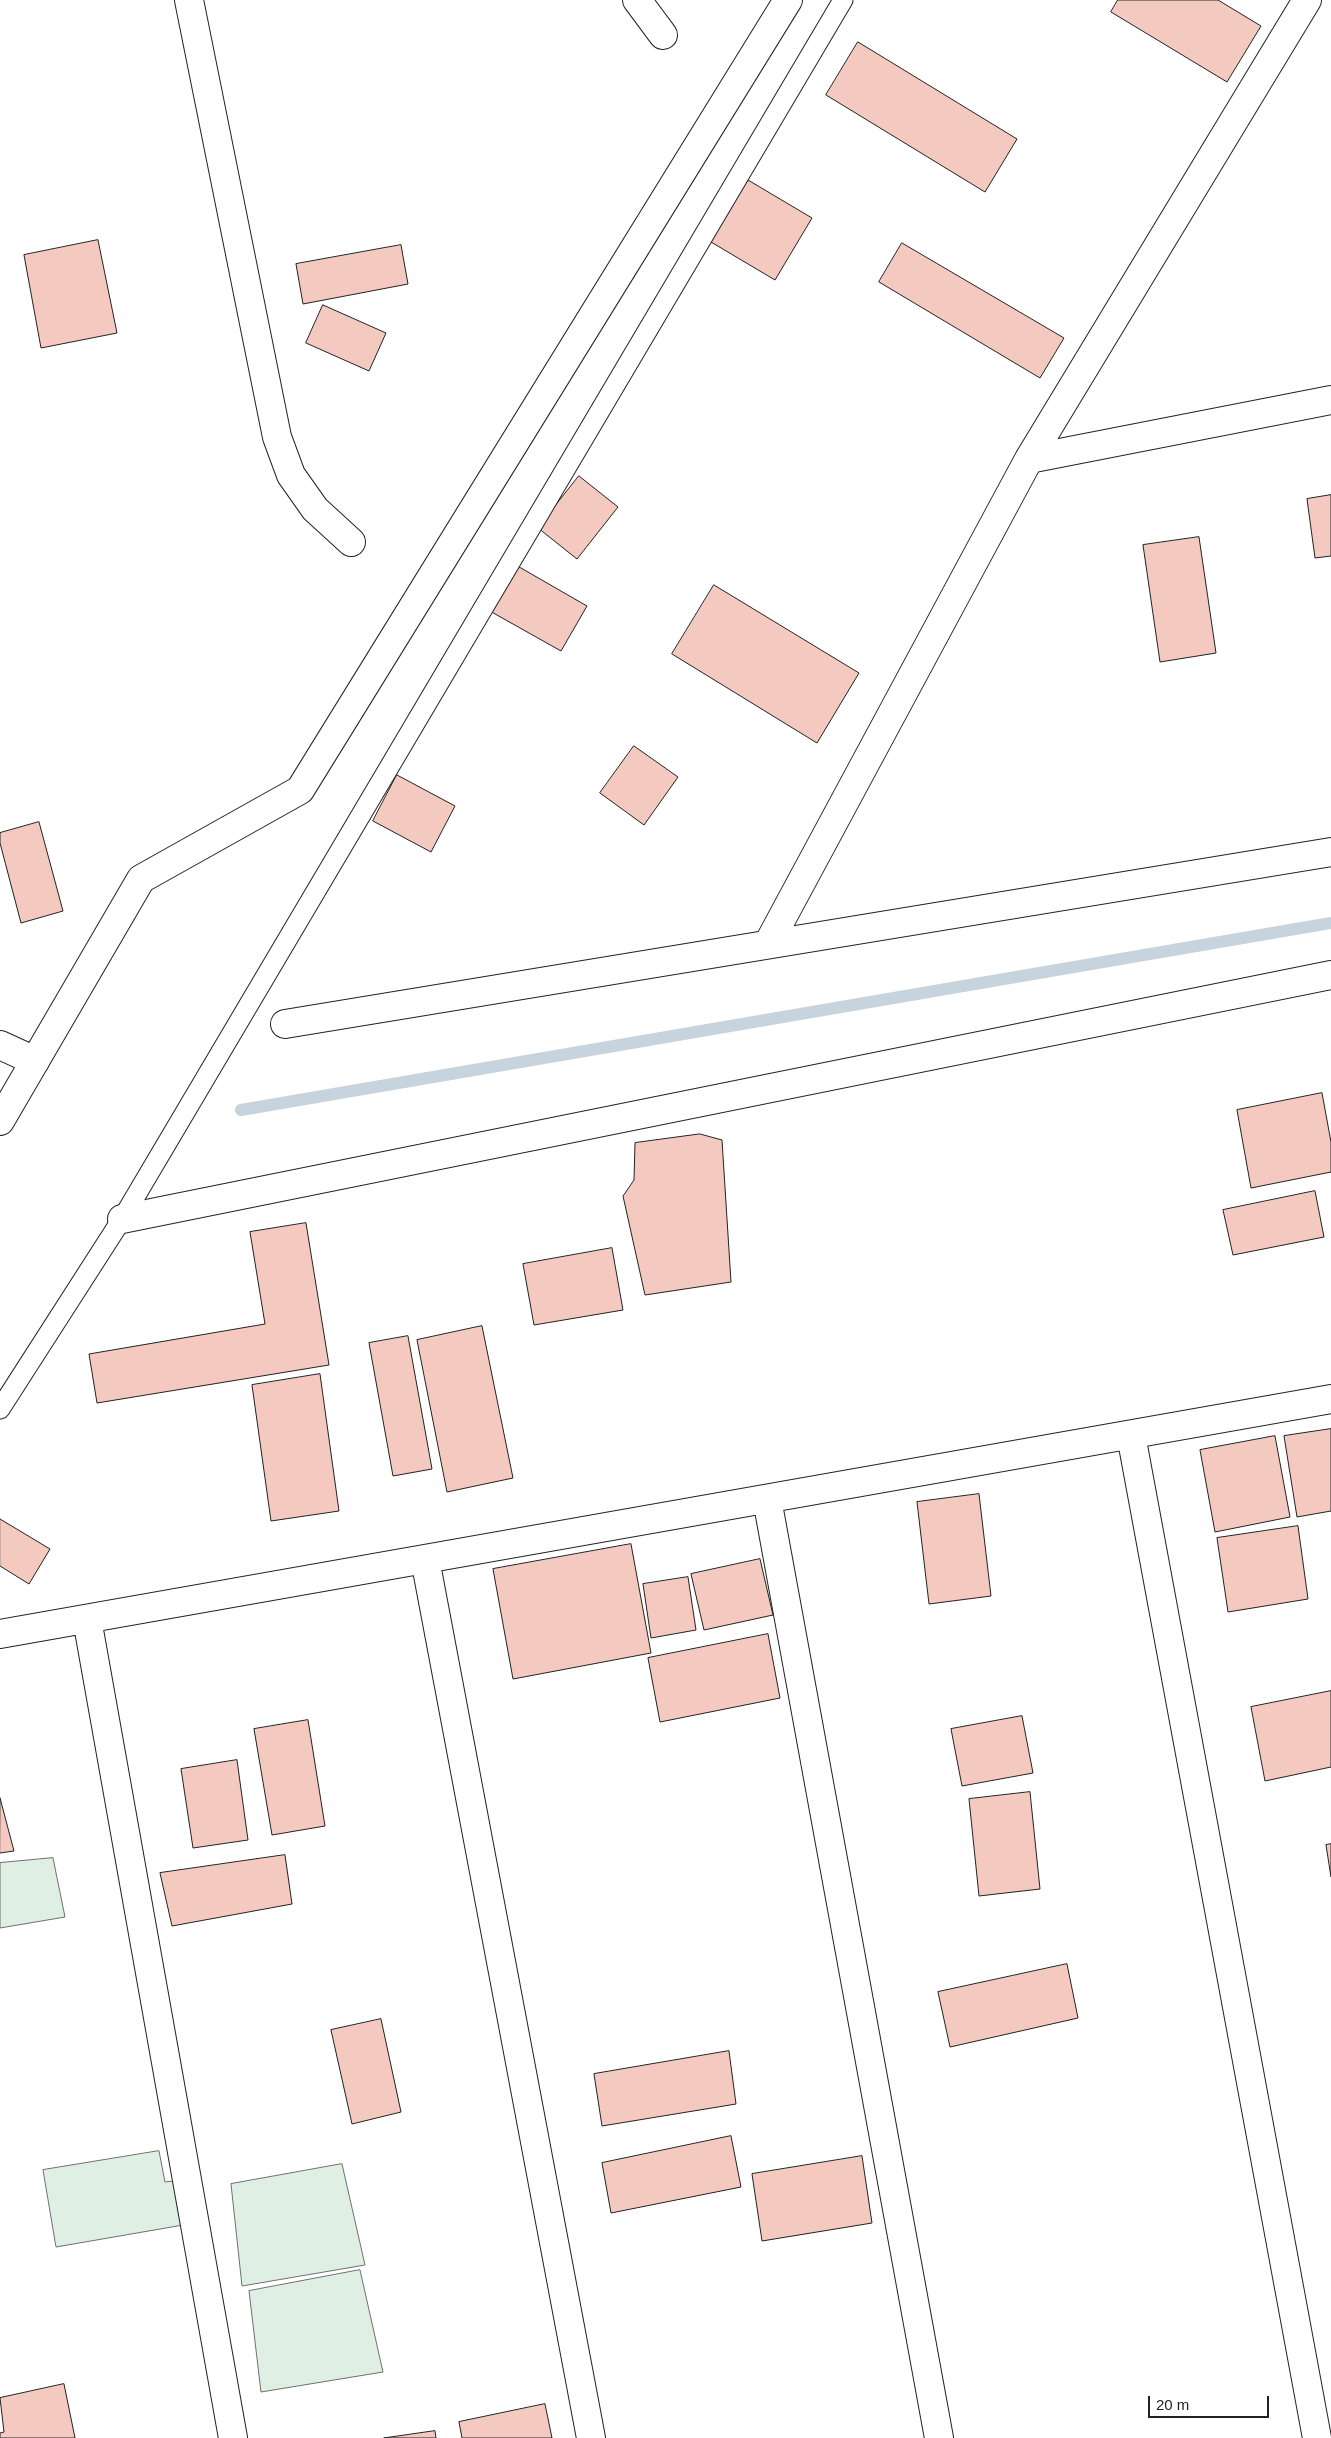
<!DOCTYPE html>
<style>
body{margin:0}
#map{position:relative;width:1331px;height:2438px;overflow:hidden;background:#fff;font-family:Helvetica,sans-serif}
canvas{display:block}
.scale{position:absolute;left:1148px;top:2396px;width:121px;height:22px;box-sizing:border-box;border:2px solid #222;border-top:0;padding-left:6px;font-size:15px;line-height:18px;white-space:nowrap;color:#222;-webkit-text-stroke:4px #fff;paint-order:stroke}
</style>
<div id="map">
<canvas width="1331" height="2438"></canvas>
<div class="scale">20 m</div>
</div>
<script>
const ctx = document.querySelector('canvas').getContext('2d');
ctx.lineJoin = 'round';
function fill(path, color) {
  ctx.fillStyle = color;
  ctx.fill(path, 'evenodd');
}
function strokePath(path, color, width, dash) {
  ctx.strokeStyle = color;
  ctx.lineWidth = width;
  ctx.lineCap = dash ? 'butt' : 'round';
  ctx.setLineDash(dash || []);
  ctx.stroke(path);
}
const green = new Path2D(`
 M53,1858L65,1917L0,1928V1863Z
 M159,2151L165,2182L181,2180L189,2224L56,2247L43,2170Z
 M342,2164L365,2265L242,2286L231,2184Z
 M360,2270L383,2372L261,2392L249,2291Z`);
const stream = new Path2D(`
 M241,1110L1331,923`);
const building = new Path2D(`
 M1118,0H1218L1261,26L1227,82L1111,12Z
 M858,42L1017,139L985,192L826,95Z
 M748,180L812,218L775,280L711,242Z
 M98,240L117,333L41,348L24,255Z
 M902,243L1064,338L1040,378L879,282Z
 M401,245L408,284L303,304L296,264Z
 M323,305L386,333L369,371L306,343Z
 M579,476L618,507L577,559L538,528Z
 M1331,495V556L1315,558L1307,499Z
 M1199,537L1216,653L1160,662L1143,545Z
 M514,564L587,606L561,651L488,610Z
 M714,585L859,673L817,743L672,654Z
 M634,746L678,777L644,825L600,793Z
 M397,775L455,806L431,852L373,821Z
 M39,822L63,911L21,923L0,843V833Z
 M1322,1093L1331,1142V1172L1251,1188L1237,1110Z
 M700,1134L722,1140L731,1282L645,1295L623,1196L634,1180L635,1143Z
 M1315,1191L1324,1237L1233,1255L1223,1210Z
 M306,1223L329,1365L97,1403L89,1354L265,1324L250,1232Z
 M612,1248L623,1310L534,1325L523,1264Z
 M482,1326L513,1478L447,1492L417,1340Z
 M408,1336L432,1469L393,1476L369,1343Z
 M320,1374L339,1511L271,1521L252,1385Z
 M1331,1429V1511L1297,1517L1284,1436Z
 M1275,1436L1290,1517L1215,1532L1200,1450Z
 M979,1494L991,1596L929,1604L917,1502Z
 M0,1519L50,1549L29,1584L0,1566Z
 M1298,1526L1308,1599L1228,1612L1217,1538Z
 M631,1544L651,1653L513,1679L493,1569Z
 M760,1559L773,1615L704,1630L691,1574Z
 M688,1577L696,1630L651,1638L643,1584Z
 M768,1634L780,1698L660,1722L648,1658Z
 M1331,1691V1767L1265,1781L1251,1707Z
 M1022,1716L1033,1773L962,1786L951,1729Z
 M308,1720L325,1826L272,1835L254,1729Z
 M237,1760L248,1840L193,1848L181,1769Z
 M1030,1792L1040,1889L979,1896L969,1799Z
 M0,1798L14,1851L0,1853Z
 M1331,1844V1877L1326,1845Z
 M285,1855L292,1904L172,1926L160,1873Z
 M1067,1964L1078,2018L950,2047L938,1992Z
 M381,2019L401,2112L352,2124L331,2030Z
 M729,2051L736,2104L602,2126L594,2074Z
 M731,2136L741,2187L611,2213L602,2163Z
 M862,2156L872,2223L762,2241L752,2174Z
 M64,2384L75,2438H0V2433L4,2432L0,2398Z
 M545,2404L552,2438H462L459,2422Z
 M435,2431L436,2438H384Z`);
const service = new Path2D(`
 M0,1409L122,1219L843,0`);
const minor = new Path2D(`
 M189,0L277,437L291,475L315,509L351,542
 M637,0L663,35
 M1029,459L1331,400
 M768,944L1029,459L1307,0
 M285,1024L1331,852
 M122,1219L1331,975
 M1131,1435L1317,2438
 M767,1499L939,2438
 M425,1559L591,2438
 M87,1619L233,2438
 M0,1634L1331,1399`);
const tertiary = new Path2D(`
 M0,1045L35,1061`);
const trunk = new Path2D(`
 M0,1121L141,879L300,790L788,0`);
fill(green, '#e0efe3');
strokePath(green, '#6f6f6f', 1);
strokePath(stream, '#c7d3dd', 12);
fill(building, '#f3c9c0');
strokePath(building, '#222', 1);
strokePath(service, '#222', 21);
strokePath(minor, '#222', 30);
strokePath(tertiary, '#222', 30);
strokePath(trunk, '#222', 30);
strokePath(service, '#fff', 19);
strokePath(minor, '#fff', 28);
strokePath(tertiary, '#fff', 28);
strokePath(trunk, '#fff', 28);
</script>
